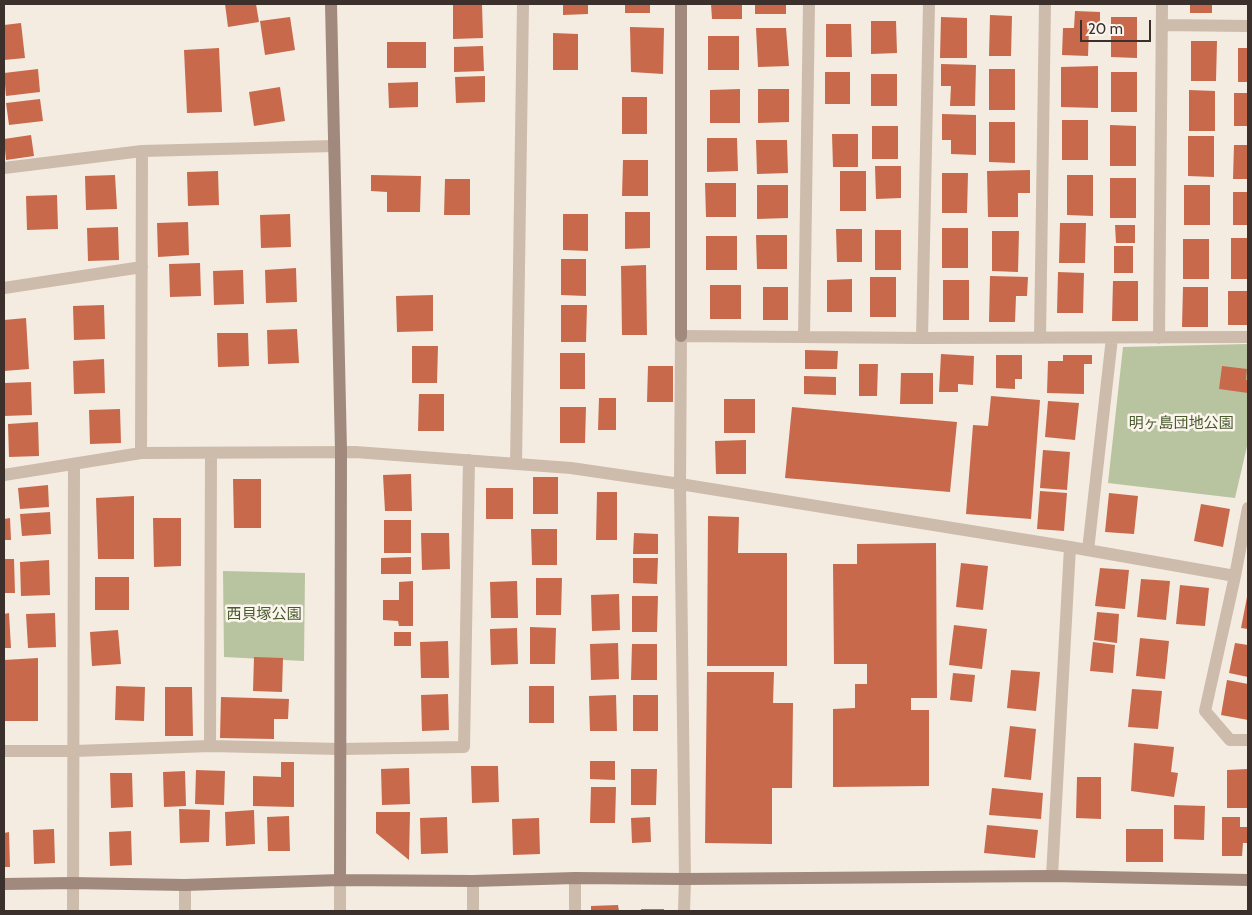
<!DOCTYPE html>
<meta charset="utf-8">
<style>
body{margin:0}
#map{position:relative;width:1252px;height:915px;overflow:hidden;background:#f4ebe1;font-family:Cabin,sans-serif}
canvas{display:block}
.frame{position:absolute;inset:0;border:5px solid #3b302b;pointer-events:none}
.scale{position:absolute;left:1080px;top:20px;width:71px;height:22px;box-sizing:border-box;border:2px solid #3b302b;border-top:0;padding-left:6px;font-size:15px;line-height:18px;white-space:nowrap;color:#3b302b;-webkit-text-stroke:4px #fbf5ee;paint-order:stroke}
</style>
<div id="map">
<canvas width="1252" height="915"></canvas>
<div class="frame"></div>
<div class="scale">20 m</div>
</div>
<script>
const ctx = document.querySelector('canvas').getContext('2d');
ctx.lineJoin = 'round';
function fill(path, color) {
  ctx.fillStyle = color;
  ctx.fill(path, 'evenodd');
}
function strokePath(path, color, width, dash) {
  ctx.strokeStyle = color;
  ctx.lineWidth = width;
  ctx.lineCap = dash ? 'butt' : 'round';
  ctx.setLineDash(dash || []);
  ctx.stroke(path);
}
function write(font, color, halo, rows, align = 'center') {
  ctx.font = font + ' Cabin,"Noto Sans JP",sans-serif';
  ctx.lineWidth = 5;
  ctx.setLineDash([]);
  ctx.textBaseline = 'middle';
  ctx.strokeStyle = halo;
  ctx.fillStyle = color;
  for (const [text, x, y, turn = 0] of rows) {
    ctx.save();
    ctx.translate(x, y);
    ctx.rotate((+turn || 0) * Math.PI / 180);
    ctx.textAlign = isNaN(turn) ? turn : align;
    if (halo) ctx.strokeText(text, 0, 0);
    ctx.fillText(text, 0, 0);
    ctx.restore();
  }
}
const green = new Path2D(`
 M1248,344V442L1235,498L1108,483L1123,347Z
 M223,571L305,573L304,661L224,657Z`);
const building = new Path2D(`
 M225,4H256L259,22L228,27Z
 M453,4H482L483,38L453,39Z
 M563,4H588V14L563,15Z
 M625,4H650V13H625Z
 M711,4H742V19H712Z
 M755,4H786V14H755Z
 M1190,4H1212V13H1190Z
 M1075,11L1100,12V29L1089,28L1088,56L1062,55L1063,28H1074Z
 M990,15L1012,16L1011,56H989Z
 M290,17L295,50L265,55L260,21Z
 M941,17L967,18V58H940Z
 M1111,17H1137V58L1111,57Z
 M871,21H896L897,53L871,54Z
 M21,23L25,58L4,60V25Z
 M826,24H851L852,57H826Z
 M630,27L664,28L663,74L631,72Z
 M756,28H786L789,66L758,67Z
 M553,33L578,34V70H553Z
 M708,36H739V70H708Z
 M1191,41H1217L1216,81H1191Z
 M387,42H426V68H387Z
 M483,46L484,71L454,72V47Z
 M219,48L222,112L187,113L184,50Z
 M1238,48H1248V82H1238Z
 M941,64L976,65L975,106H950L951,86H941Z
 M1098,66V108L1061,107V67Z
 M38,69L40,92L6,96L4,73Z
 M989,69H1015V110H989Z
 M825,72H850V104H825Z
 M1111,72H1137V112H1111Z
 M871,74H897V106H871Z
 M485,76V102L456,103L455,77Z
 M418,82V107L389,108L388,83Z
 M280,87L285,121L254,126L249,92Z
 M740,89V123H710V90Z
 M758,89H789V122L758,123Z
 M1189,90L1215,91V131H1189Z
 M1234,93H1248V126H1234Z
 M622,97H647V134H622Z
 M40,99L43,121L9,125L6,103Z
 M942,114L976,115V155L951,154V140H942Z
 M1062,120H1088V160H1062Z
 M989,122H1015V163L989,162Z
 M1110,125L1136,126V166H1110Z
 M872,126H898V159H872Z
 M832,134H858V167H833Z
 M31,135L34,156L6,160L4,139Z
 M1188,136H1214V177L1188,176Z
 M707,138H737L738,171L707,172Z
 M756,140H787L788,173L757,174Z
 M1234,145H1248V179H1233Z
 M623,160H648V196H622Z
 M875,166H901V198L876,199Z
 M1030,170V193H1018V217H988L987,171Z
 M218,171L219,205L188,206L187,172Z
 M840,171H866V211H840Z
 M942,173H968L967,213H942Z
 M115,175L117,209L86,210L85,176Z
 M371,175L421,176L420,212H387V192L371,191Z
 M1067,175H1093V216L1067,215Z
 M1110,178H1136V218H1110Z
 M445,179H470V215H444Z
 M705,183H736V217H706Z
 M757,185H788V218L757,219Z
 M1184,185H1210V225H1184Z
 M1233,192H1248V225H1233Z
 M57,195L58,229L27,230L26,196Z
 M625,212H650V248L625,249Z
 M290,214L291,247L261,248L260,215Z
 M563,214H588V251L563,250Z
 M188,222L189,255L158,257L157,223Z
 M1060,223H1086L1085,263H1059Z
 M1115,225H1135V243H1116Z
 M118,227L119,260L88,261L87,228Z
 M942,228H968V268H942Z
 M836,229H862V262H837Z
 M875,230H901V270H875Z
 M992,231H1019L1018,272L992,271Z
 M756,235H787V269H757Z
 M706,236H737V270H706Z
 M1231,238H1248V279H1231Z
 M1183,239H1209V279H1183Z
 M1114,246H1133V273H1114Z
 M561,259H586V296L561,295Z
 M200,263L201,296L170,297L169,264Z
 M646,265L647,335H622L621,266Z
 M296,268L297,302L266,303L265,270Z
 M243,270L244,304L214,305L213,271Z
 M1058,272L1084,273L1083,313H1057Z
 M990,276L1028,277L1027,296H1016L1015,322H989Z
 M870,277H896V317H870Z
 M852,279V312H827V280Z
 M943,280H969V320H943Z
 M1113,281H1138V321H1112Z
 M710,285H741V319H710Z
 M763,287H788V320H763Z
 M1183,287H1208V327H1182Z
 M1228,291H1248V325H1228Z
 M433,295V331L397,332L396,296Z
 M104,305L105,339L74,340L73,306Z
 M561,305H587L586,342H561Z
 M26,318L29,369L4,371V320Z
 M297,329L299,363L268,364L267,330Z
 M217,333H248L249,366L218,367Z
 M412,346H438L437,383H412Z
 M805,350L838,351L837,369H805Z
 M560,353H585V389H560Z
 M941,354L974,356L973,385L958,384V392H939Z
 M996,355H1022V379H1015V389L996,388Z
 M1063,355H1092V364H1084V394L1047,393L1048,361H1063Z
 M104,359L105,393L74,394L73,361Z
 M859,364H878L877,396H859Z
 M648,366H673V402H647Z
 M1222,366L1247,369L1246,380H1248V393L1219,389Z
 M901,373H933V404H900Z
 M804,376L836,377V395L804,394Z
 M31,382L32,415L4,416V383Z
 M419,394H444V431H418Z
 M991,396L1040,400L1031,519L966,514L973,425L988,426Z
 M599,398H616V430H598Z
 M724,399H755V433H724Z
 M1048,401L1079,403L1075,440L1045,437Z
 M560,407H586L585,443H560Z
 M792,407L957,422L950,492L785,478Z
 M120,409L121,443L90,444L89,410Z
 M38,422L39,456L9,457L8,424Z
 M746,440V474H716L715,441Z
 M1043,450L1070,452L1067,490L1040,488Z
 M411,474L412,511H385L383,475Z
 M533,477H558V514H533Z
 M233,479H261V528H234Z
 M48,485L49,507L20,509L18,488Z
 M486,488H513V519H486Z
 M1040,491L1067,493L1064,531L1037,529Z
 M597,492H617V540H596Z
 M1109,493L1138,496L1134,534L1105,532Z
 M134,496V559H98L96,498Z
 M1201,504L1230,509L1223,547L1194,541Z
 M50,512L51,534L22,536L20,514Z
 M708,516L739,517L738,553H787V666H707Z
 M10,518L11,540H4V519Z
 M153,518H181V566L154,567Z
 M384,520H411V553H384Z
 M531,529H557V565H532Z
 M421,533H449L450,569L422,570Z
 M634,533L658,534V554H633Z
 M936,543L937,698H911V710H929V786L833,787V709L855,708V684H867V664H834L833,564H857V544Z
 M411,557V574H381V558Z
 M633,558H658L657,584L633,583Z
 M4,559H14L15,593H4Z
 M49,560L50,595L21,596L20,562Z
 M961,563L988,566L983,610L956,607Z
 M1100,568L1129,570L1125,609L1095,606Z
 M95,577H129V610H95Z
 M536,578H562L561,615H536Z
 M1141,579L1170,581L1166,620L1137,617Z
 M413,581V626H399L398,621L383,620V600H399V582Z
 M517,581L518,618H491L490,582Z
 M1180,585L1209,588L1205,626L1176,624Z
 M619,594L620,630L592,631L591,595Z
 M632,596H658L657,632H632Z
 M1247,597H1248V629L1241,628Z
 M1097,612L1119,614L1117,643L1094,640Z
 M9,613L11,648H4V614Z
 M55,613L56,647L28,648L26,614Z
 M954,625L987,629L982,669L949,665Z
 M530,627L556,628L555,664H530Z
 M517,628L518,664L491,665L490,629Z
 M118,630L121,664L92,666L90,632Z
 M394,632H411V646H394Z
 M1140,638L1169,641L1165,679L1136,676Z
 M448,641L449,678H421L420,642Z
 M1093,642L1115,645L1113,673L1090,671Z
 M618,643L619,679L591,680L590,644Z
 M1235,643L1248,645V677L1229,673Z
 M632,644H657V680H631Z
 M254,657L283,658L282,692L253,691Z
 M38,658V721H4V660Z
 M1011,670L1040,672L1036,711L1007,708Z
 M707,672H774L773,703H793L792,788H772V844L705,843Z
 M953,673L975,675L972,702L950,700Z
 M1227,680L1248,684V720L1221,715Z
 M116,686L145,687L144,721L115,720Z
 M529,686H554V723H529Z
 M165,687H192L193,736H165Z
 M1132,689L1162,691L1158,729L1128,727Z
 M448,694L449,730L422,731L421,695Z
 M616,695L617,731H590L589,696Z
 M633,695H658V731H633Z
 M221,697L289,699L288,719H274V739L220,738Z
 M1010,726L1036,729L1031,780L1004,777Z
 M1134,743L1174,747L1171,772L1178,773L1174,797L1131,791Z
 M590,761H615V780L590,779Z
 M281,762H294V807L253,806V776L281,777Z
 M471,766H498L499,802L472,803Z
 M409,768L410,804L382,805L381,769Z
 M631,769H657L656,805H631Z
 M1248,769V808H1227V770Z
 M196,770L225,771L224,805L195,804Z
 M185,771L186,806L164,807L163,772Z
 M110,773H132L133,807L111,808Z
 M1077,777H1101V819L1076,818Z
 M591,787H616L615,823H590Z
 M992,788L1043,793L1041,819L989,815Z
 M1174,805L1205,806L1204,840L1174,839Z
 M179,809L210,810L209,842L180,843Z
 M254,810L255,844L226,846L225,812Z
 M376,812H410L409,860L376,833Z
 M289,816L290,851H268L267,817Z
 M447,817L448,853L421,854L420,818Z
 M650,817L651,842L632,843L631,818Z
 M1222,817H1240V827H1248V843H1243L1242,856H1222Z
 M539,818L540,854L513,855L512,819Z
 M987,825L1038,830L1035,858L984,853Z
 M54,829L55,863L34,864L33,830Z
 M1126,829H1163V862H1126Z
 M131,831L132,865L110,866L109,832Z
 M9,832L10,867H4V833Z
 M618,905L619,911H591V906Z
 M641,909H664V911H641Z`);
const street = new Path2D(`
 M1162,25L1248,26
 M4,168L142,151L334,146
 M4,288L142,267
 M804,336L809,4
 M922,338L929,4
 M1040,338L1045,4
 M1159,338L1162,4
 M141,453L142,151
 M516,464L523,4
 M4,475L141,453L355,452L571,468L680,484L1070,547
 M1248,508L1235,576L1205,711L1230,740H1248
 M1088,550L1112,338
 M210,746L211,453
 M4,751H75L210,746L340,749L464,747L469,460
 M1052,876L1070,547L1235,576
 M575,878V911
 M473,881V911
 M185,885V911
 M73,911L74,464
 M340,911V880
 M684,911L685,879L680,484L681,336L922,338L1248,337`);
const secondary = new Path2D(`
 M331,4L341,451L340,880
 M681,4V336
 M4,884L72,883L185,885L340,880L473,881L575,878L685,879L1052,876L1248,880`);
const parkNames = [
 ["明ヶ島団地公園",1181,424],
 ["西貝塚公園",264,615]
];
fill(green, '#b8c4a0');
fill(building, '#c8694b');
strokePath(street, '#cdbbac', 12);
strokePath(secondary, '#a18a7d', 12);
write('15px', '#4a5a2e', '#fbf5ee', parkNames);
</script>
